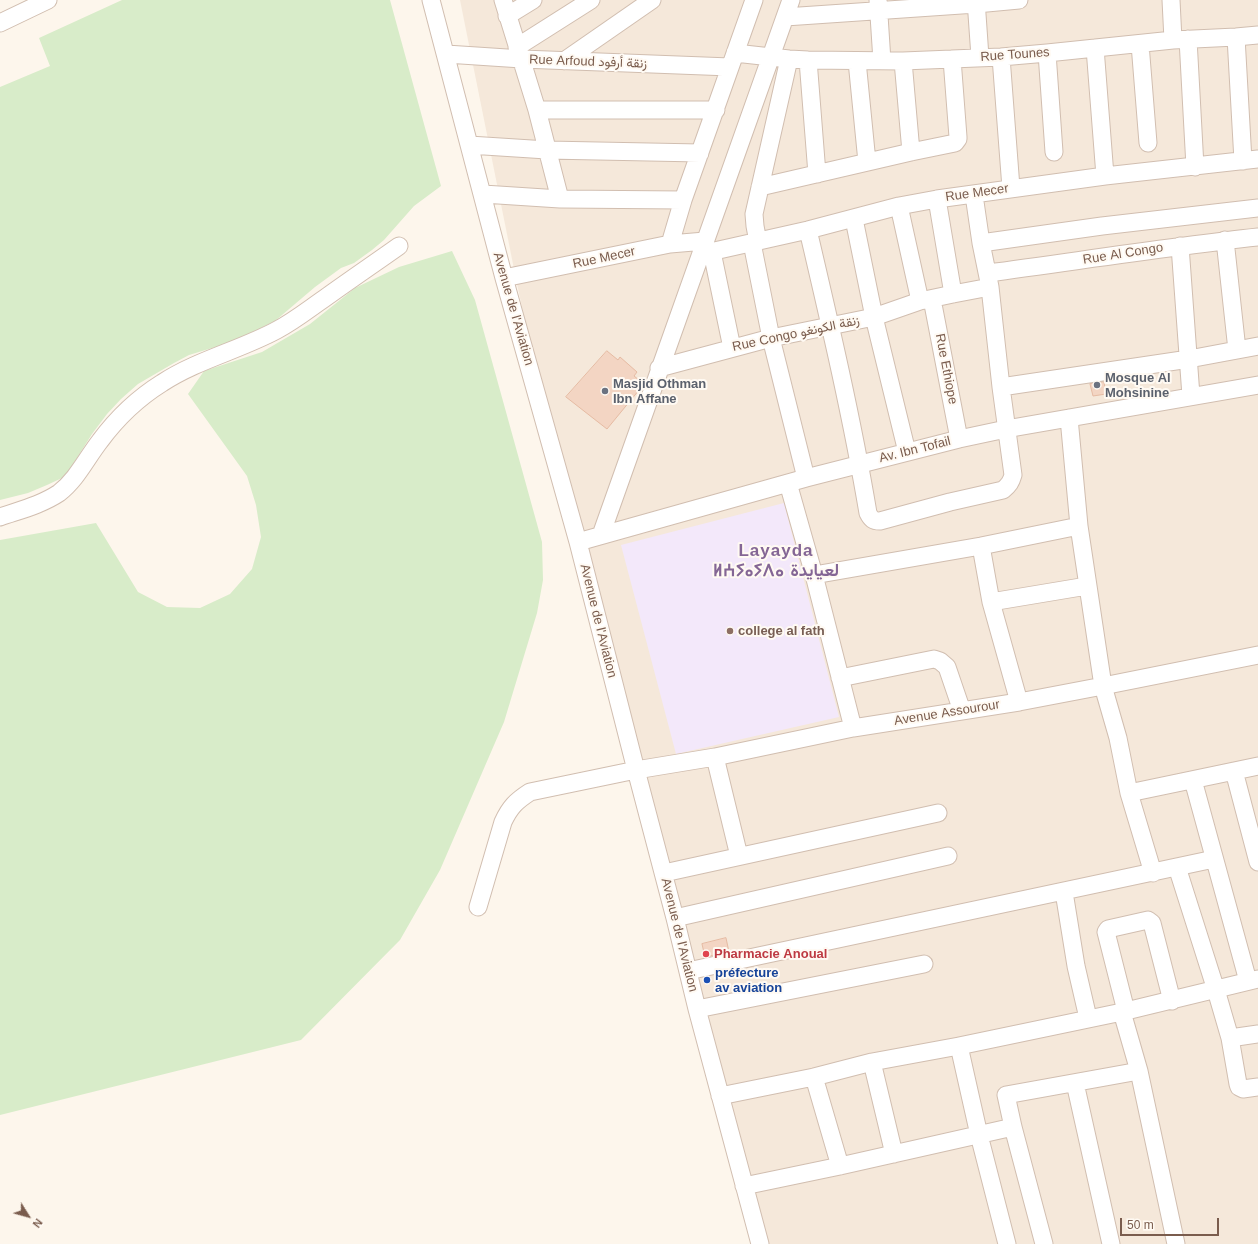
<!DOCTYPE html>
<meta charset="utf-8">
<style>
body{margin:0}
#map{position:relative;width:1258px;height:1244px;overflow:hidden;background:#fdf6ec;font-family:Arial,sans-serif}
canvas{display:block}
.north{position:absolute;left:8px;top:1196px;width:40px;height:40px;-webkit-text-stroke:3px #fffaf3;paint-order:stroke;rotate:127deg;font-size:11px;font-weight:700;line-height:16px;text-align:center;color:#7a5c4d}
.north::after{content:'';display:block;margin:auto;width:14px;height:18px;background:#7a5c4d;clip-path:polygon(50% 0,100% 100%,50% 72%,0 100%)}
.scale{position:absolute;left:1120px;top:1218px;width:99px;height:18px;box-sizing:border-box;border:2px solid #7a5c4d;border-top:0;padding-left:5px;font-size:12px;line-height:14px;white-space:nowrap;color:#7a5c4d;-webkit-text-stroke:3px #fffaf3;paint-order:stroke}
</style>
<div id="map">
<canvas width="1258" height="1244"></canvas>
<div class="north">N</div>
<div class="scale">50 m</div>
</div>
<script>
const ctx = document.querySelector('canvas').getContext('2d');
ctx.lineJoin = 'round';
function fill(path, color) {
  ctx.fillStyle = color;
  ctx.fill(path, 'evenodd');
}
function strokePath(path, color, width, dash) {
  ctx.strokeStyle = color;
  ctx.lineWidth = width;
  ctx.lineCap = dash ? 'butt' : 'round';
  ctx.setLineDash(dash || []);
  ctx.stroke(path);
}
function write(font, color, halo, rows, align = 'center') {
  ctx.font = font + ' Arial,Vazirmatn,"Noto Sans Tifinagh",sans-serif';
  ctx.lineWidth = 4;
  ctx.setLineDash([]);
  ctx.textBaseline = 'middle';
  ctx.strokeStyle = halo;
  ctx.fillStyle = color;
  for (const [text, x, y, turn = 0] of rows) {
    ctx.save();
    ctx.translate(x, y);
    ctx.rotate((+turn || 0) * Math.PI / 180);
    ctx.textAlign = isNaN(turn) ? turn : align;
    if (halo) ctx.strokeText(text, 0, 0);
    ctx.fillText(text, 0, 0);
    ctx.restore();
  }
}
const residential = new Path2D(`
 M460,0H1258V1244H766L592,632L517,284Z`);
const education = new Path2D(`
 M784,503L839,717L676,754L621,545Z`);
const green = new Path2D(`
 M122,0H390L441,186L414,206L384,240L372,250L354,263L341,268L315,287L275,321L232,342L189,355L174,363L138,384L121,399L107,414L92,434L70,469L62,478L47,485L28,493L0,500V87L50,66L39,38Z
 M452,251L475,300L542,542L543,580L537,613L504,722L440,870L400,940L301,1040L0,1115V540L96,523L138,592L167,607L200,608L230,594L252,569L261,537L256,505L247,476L188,394L204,371L262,352L310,324L355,288L399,267Z`);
const building = new Path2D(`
 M607,351L618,360L620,357L637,372L634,376L644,384L607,429L566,397Z
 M1104,382L1106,394L1093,396L1090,384Z
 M726,938L729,952L705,957L702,944Z`);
const minor = new Path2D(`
 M431,0L504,278L578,542L636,770L675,918L697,1009L760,1244
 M503,0L537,110L560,199
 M878,0L882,61
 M976,0L980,57
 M1171,0L1173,40
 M507,16L533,0
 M785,17L976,4L1019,0
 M0,23L48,0
 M1236,37L1243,161
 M1188,39L1195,167
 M1140,44L1148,143
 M517,47L591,0
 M1095,48L1105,176
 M735,53L789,59L808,60L903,61L1001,57L1047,53L1173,40L1236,37L1258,35
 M1047,53L1054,152
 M446,54L522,59L730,67
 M1001,57L1011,188
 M808,60L817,174
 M564,61L652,0
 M857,61L867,162
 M903,61L911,152
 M537,110H716
 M469,145L547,150L700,153
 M760,187L911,152L955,143L958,139V137L952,59
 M483,194L560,199L683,200
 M937,199L953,294
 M899,206L920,301
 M854,219L874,317L907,452
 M808,230C830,324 852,418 868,513C871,519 873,521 880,521L950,502L1003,490C1009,485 1011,482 1013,475L1001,387L990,287L981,243L974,195
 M1225,240L1237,350
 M758,242L755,226L754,214L789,59
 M752,243L771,338L806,478
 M981,243L1102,226L1258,208
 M670,244L683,200L754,0
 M1180,246L1191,396
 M712,252L732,348
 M701,254L808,230L899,206L937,199L1105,176L1258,159
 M988,273C1078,261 1168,247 1258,237
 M504,278L670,244L705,241
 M932,299L959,439
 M659,368L771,338L874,317L920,301L953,294L990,287
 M1001,387L1189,359L1258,346
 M1069,418L1079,526L1103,686L1118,738L1129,793L1153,873
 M788,483L814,575L853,728
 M0,517C20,510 41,505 59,493C77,479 86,459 100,441C117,418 138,398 162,383C197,360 240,350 277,330C294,321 309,309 325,298C350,280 375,263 399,246
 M601,535C663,357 728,179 791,0
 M578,542L806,478L959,439L1006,429L1258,385
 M981,546L991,602L1019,702
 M814,575L981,546L1079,526
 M991,602L1087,586
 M840,678L934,659L940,661L947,667L962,711
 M715,757L739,856
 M1234,771L1258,862
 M1193,780L1248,981
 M1129,793L1258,766
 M1177,867L1216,990L1230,1038L1238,1084L1239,1087L1243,1089L1258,1087
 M664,873L938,813
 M1064,892L1076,966L1088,1018
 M478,907L503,822C510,807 516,801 530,792L636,770L715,757L853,728L1019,702L1103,686L1258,655
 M675,918L948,856
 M688,971L1214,859
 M697,1009L924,964
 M1126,1011L1106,932L1108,929L1148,920L1152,923L1172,1001
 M1122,1012L1139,1071L1176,1244
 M1230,1038L1258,1034
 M959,1046L979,1135L1007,1244
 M872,1062L894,1154
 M814,1077L840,1166
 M1075,1083L1111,1244
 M720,1096L814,1077L872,1062L959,1046L1122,1012L1258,979
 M744,1186L840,1166L1013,1127
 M1044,1244L1013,1127L1006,1095L1139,1071`);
const markers = [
 [1097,385,4,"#6b7280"],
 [605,391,4,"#6b7280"],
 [730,631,4,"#8d6e63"],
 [706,954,4,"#e0444e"],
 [707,980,4,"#1a4fb4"]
];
const streetNames = [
 ["Rue Tounes",1015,55,-4],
 ["Rue Arfoud زنقة أرفود",588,62,2],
 ["Rue Mecer",977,193,-8],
 ["Rue Al Congo",1123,254,-9],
 ["Rue Mecer",604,258,-12],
 ["Avenue de l'Aviation",513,309,74],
 ["Rue Congo زنقة الكونغو",796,334,-12],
 ["Rue Ethiope",946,369,79],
 ["Av. Ibn Tofail",915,450,-14],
 ["Avenue de l'Aviation",598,621,76],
 ["Avenue Assourour",947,713,-9],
 ["Avenue de l'Aviation",679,935,76]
];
const worshipNames = [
 ["Mosque Al",1105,378],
 ["Mohsinine",1105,393],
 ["Masjid Othman",613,384],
 ["Ibn Affane",613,399]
];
const educationNames = [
 ["college al fath",738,631]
];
const healthNames = [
 ["Pharmacie Anoual",714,954]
];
const transitNames = [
 ["préfecture",715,973],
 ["av aviation",715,988]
];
const districtNames = [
 ["Layayda",776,551],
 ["ⵍⵄⵢⴰⵢⴷⴰ لعيايدة",776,571]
];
fill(residential, '#f5e8da');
fill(education, '#f3e8fa');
fill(green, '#d8ecc9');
fill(building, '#f3d5c3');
strokePath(building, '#e6bba3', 1);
strokePath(minor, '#d1beb0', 19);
strokePath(minor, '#fff', 17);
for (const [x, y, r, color] of markers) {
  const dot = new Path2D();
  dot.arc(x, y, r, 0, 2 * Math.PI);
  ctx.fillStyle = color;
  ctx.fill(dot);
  strokePath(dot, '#fffaf3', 1.5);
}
write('13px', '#7a5c4d', '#fffaf3', streetNames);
write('bold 13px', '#5b616d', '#fffaf3', worshipNames, 'left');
write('bold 13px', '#785e54', '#fffaf3', educationNames, 'left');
write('bold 13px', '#be3a42', '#fffaf3', healthNames, 'left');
write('bold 13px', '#164399', '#fffaf3', transitNames, 'left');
ctx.letterSpacing = '1px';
write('bold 17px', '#846695', '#fffaf3', districtNames);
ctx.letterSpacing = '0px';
</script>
